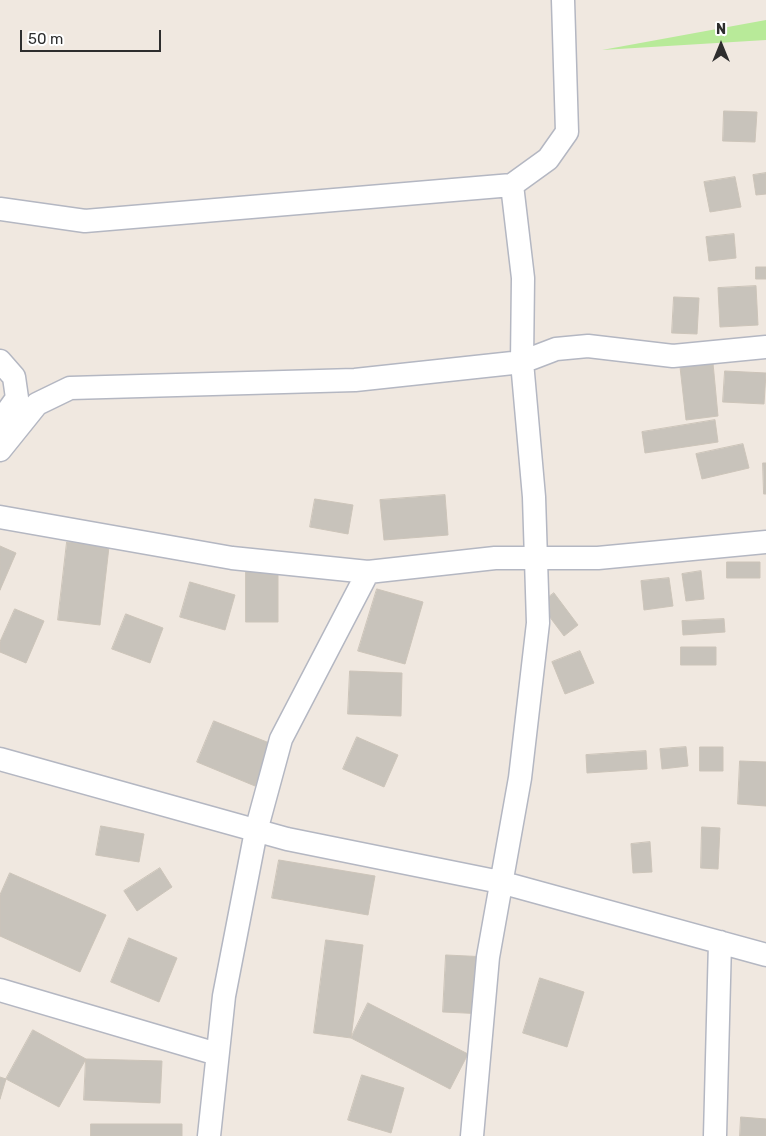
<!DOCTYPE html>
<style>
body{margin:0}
#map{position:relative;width:766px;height:1136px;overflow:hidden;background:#f0e8e0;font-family:Rubik,sans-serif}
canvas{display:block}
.north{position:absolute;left:696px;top:20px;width:50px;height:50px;-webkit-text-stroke:4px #fff;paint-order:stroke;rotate:0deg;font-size:14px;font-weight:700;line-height:20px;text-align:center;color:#2e2e2e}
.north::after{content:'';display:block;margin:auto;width:18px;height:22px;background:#2e2e2e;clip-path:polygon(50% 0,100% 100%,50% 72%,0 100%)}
.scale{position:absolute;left:20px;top:30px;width:141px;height:22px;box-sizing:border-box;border:2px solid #2e2e2e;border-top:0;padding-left:6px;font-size:15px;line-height:18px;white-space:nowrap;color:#2e2e2e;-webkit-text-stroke:4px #fff;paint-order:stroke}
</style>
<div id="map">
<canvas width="766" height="1136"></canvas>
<div class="north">N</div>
<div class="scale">50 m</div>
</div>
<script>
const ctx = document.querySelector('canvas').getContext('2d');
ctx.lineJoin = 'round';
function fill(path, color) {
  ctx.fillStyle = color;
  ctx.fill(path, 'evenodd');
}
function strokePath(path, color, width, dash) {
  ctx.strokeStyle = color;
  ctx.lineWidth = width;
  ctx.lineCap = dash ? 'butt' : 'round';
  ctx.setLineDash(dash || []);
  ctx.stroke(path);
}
const green = new Path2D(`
 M766,20V40L602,50Z`);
const building = new Path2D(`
 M724,111L757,112L755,142L723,141Z
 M766,173V194L756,195L753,175Z
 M735,177L741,207L710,212L704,182Z
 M734,234L736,258L709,261L706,237Z
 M756,267H766V279H756Z
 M756,286L758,325L720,327L718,288Z
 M674,297L699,298L697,334L672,333Z
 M713,363L718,416L686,420L680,367Z
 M725,371L766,373L764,404L723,402Z
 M715,420L718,442L645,453L642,432Z
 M743,444L749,468L702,479L696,454Z
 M763,463H766V494H764Z
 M445,495L448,535L384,540L380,500Z
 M315,499L353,505L348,534L310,527Z
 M67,542L109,547L100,625L58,620Z
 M0,546L16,553L0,590Z
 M727,562H760V578H727Z
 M246,569H278V622H246Z
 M701,571L704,599L686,601L682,574Z
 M669,578L673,606L644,610L641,581Z
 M190,582L235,595L225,630L180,617Z
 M377,589L423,602L405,664L358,651Z
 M554,593L578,625L564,636L540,604Z
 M15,609L44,621L26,663L0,652V642Z
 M126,614L163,628L150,663L112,649Z
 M724,619L725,632L683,635L682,621Z
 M681,647H716V665H681Z
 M580,651L594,683L565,694L552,662Z
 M350,671L402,673L401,716L348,714Z
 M214,721L272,744L255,786L197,762Z
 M357,737L398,755L384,787L343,769Z
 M686,747L688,766L662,769L660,749Z
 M700,747H723V771H700Z
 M646,751L647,769L587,773L586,755Z
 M740,761L766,762V806L738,804Z
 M101,826L144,834L139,862L96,855Z
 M702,827L720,828L718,869L701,868Z
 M650,842L652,872L633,873L631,844Z
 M279,860L375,876L368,915L272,898Z
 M160,868L172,887L137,911L124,891Z
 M10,873L106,915L80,972L0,936V895Z
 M129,938L177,958L159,1002L111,982Z
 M326,940L363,945L351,1038L314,1033Z
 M446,955L488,957L486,1014L443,1012Z
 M540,978L584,992L567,1047L523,1033Z
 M368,1003L468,1054L450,1089L351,1038Z
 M33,1030L86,1059L59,1107L6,1079Z
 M86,1059L162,1061L160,1103L84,1100Z
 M362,1075L404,1088L391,1133L348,1120Z
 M0,1077L6,1079L0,1099Z
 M741,1117L766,1119V1136H740Z
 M91,1124H182V1136H91Z`);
const minor = new Path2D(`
 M512,185L548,159L567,132L563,0
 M0,209L85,221L512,185L523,278L522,362L534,497L538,623L520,778L488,957L472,1136
 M0,361L14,377L17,398L0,422
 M0,450L37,404L70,388L355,380L522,362L556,349L588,346L673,356L766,347
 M0,517L232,558L368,572L495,558H598L766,542
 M0,759L287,839L500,882L766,955
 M0,990L217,1054
 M209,1136L224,996L256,831L281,739L368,572
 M715,1136L720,942`);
fill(green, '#b8ea99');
fill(building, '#c8c3bb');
strokePath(building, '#ccc4b9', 1);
strokePath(minor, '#b4b7c2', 25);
strokePath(minor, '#fff', 22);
</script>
